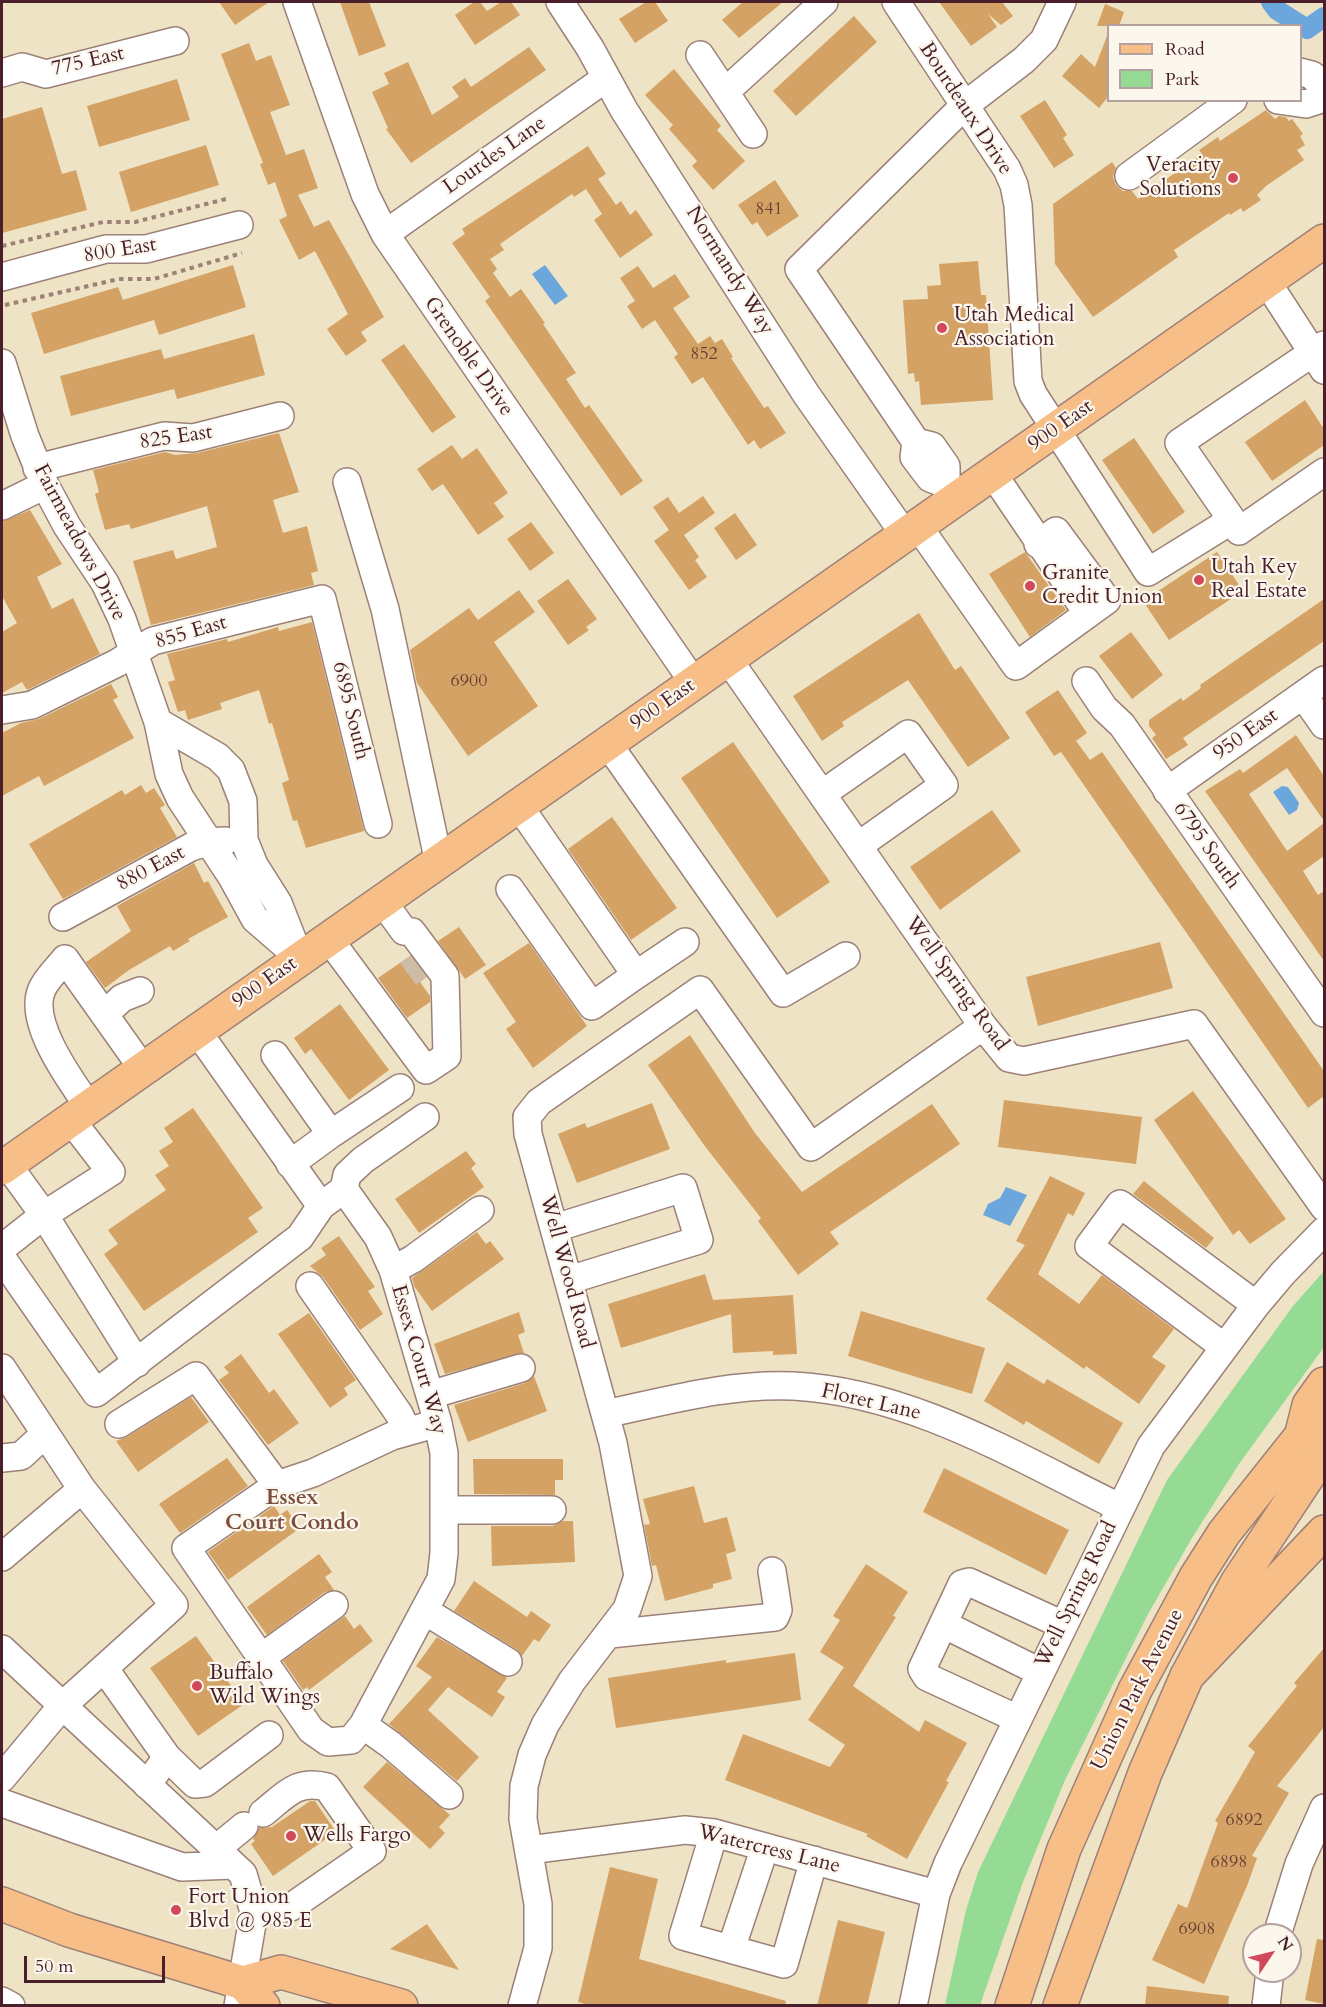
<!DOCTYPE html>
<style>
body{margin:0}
#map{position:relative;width:1326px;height:2007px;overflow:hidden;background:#efe3c5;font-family:Cardo,serif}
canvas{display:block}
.frame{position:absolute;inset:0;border:3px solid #4a1f2b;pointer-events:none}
.legend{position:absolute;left:1107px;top:24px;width:195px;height:78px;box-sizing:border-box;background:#fbf7ec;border:2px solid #b4a19f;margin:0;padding:8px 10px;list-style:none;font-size:18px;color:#4a1f2b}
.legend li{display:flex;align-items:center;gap:12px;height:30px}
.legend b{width:30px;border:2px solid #b4a19f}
.north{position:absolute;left:1242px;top:1923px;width:60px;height:60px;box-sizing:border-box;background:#fbf7ec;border:2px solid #b4a19f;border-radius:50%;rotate:55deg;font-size:16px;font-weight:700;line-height:24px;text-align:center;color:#4a1f2b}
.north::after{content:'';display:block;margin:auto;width:21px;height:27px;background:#d1495b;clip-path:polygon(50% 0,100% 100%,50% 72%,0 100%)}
.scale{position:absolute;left:24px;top:1956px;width:141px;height:27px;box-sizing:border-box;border:3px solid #4a1f2b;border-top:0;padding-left:8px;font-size:18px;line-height:21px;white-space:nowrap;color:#4a1f2b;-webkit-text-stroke:4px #fbf7ec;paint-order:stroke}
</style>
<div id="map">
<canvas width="1326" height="2007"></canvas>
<div class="frame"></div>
<ul class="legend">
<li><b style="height:8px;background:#f7be87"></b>Road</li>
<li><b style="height:16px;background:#96db94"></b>Park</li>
</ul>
<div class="north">N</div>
<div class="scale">50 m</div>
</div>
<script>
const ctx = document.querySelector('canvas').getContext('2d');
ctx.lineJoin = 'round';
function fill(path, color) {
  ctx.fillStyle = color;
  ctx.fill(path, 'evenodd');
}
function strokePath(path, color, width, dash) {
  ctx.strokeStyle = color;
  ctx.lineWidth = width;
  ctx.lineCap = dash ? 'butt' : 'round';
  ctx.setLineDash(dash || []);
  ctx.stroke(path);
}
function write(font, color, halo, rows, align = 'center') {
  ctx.font = font + ' Cardo,serif';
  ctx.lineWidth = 4.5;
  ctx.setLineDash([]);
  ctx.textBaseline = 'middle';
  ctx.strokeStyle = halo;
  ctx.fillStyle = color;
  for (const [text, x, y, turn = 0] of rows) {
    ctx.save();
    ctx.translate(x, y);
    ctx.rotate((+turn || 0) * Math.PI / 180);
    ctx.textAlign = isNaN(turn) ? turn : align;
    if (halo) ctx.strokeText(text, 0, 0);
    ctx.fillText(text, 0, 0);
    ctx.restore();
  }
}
const green = new Path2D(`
 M1324,1271V1347L1239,1464L1192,1538L1148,1614L1065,1780L1023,1882L980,2005H945L966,1910L978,1872L1167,1480L1293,1306Z`);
const water = new Path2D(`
 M545,265L568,296L555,305L532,274Z
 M1282,786L1288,787L1299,803L1297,810L1289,815L1273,792Z
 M1006,1187L1027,1195L1010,1226L983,1215L988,1204L1000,1198Z`);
const canal = new Path2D(`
 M1271,2L1277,10L1307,29L1324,17`);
const building = new Path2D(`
 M219,2H269L235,25Z
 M340,2H369L386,46L359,56Z
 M474,2H480L487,11L501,2H511L520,15L475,45L455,15Z
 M646,2H655L668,21L635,43L619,19Z
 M743,2H783L739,38L722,20Z
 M939,2H1002L1013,16L1001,25L988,14L997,27L971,46Z
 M1105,4L1124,12L1119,26H1097Z
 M854,16L877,42L796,116L773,91Z
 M1107,36L1108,97L1099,108L1062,76L1081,54L1095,67Z
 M249,43L256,61L271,55L290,105L270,112L286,155L304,149L318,188L298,195L314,227L329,220L384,317L361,332L367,341L346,356L327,329L348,314L315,251L299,260L279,220L287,216L275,182L268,185L260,164L263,163L221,54Z
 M529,47L546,70L411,163L386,129L388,128L372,92L389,84L384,73L408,62L432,115L459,97L452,87L465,78L471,87Z
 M674,69L721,126L717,130L745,161L713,190L692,166L697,161L669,129L673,125L645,95Z
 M177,79L190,120L99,147L87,106Z
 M1045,100L1067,135L1063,138L1074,155L1054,168L1020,116Z
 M42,107L62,174L76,170L87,210L2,233V119Z
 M1266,110L1275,119L1279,116L1286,117L1289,121L1292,119L1303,134L1300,136L1305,145L1297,150L1304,160L1266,186L1257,195L1261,200L1243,212L1241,208L1230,215L1229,213L1174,250L1178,257L1093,317L1055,264L1053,204L1112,162L1116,168L1113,177L1116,185L1123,191H1132L1138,199L1202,154L1199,150L1218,137L1220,141Z
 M206,145L219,185L131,212L119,172Z
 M588,146L606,174L598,179L616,205L621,201L630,215L636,210L653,235L620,258L594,220L602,214L586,189L574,197L572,194L500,244L504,250L490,259L497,269L493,273L510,297L521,289L545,323L543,324L576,373L566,379L585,408L589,405L643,481L621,496L485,301L490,297L452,243L465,234L462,229Z
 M775,180L799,216L767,237L757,222L752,225L738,205Z
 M978,261L981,295H986L993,400L921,405L919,381L915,382L914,373L908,374L903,300L928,299L927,286L941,285L939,264Z
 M233,265L246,307L159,335L154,320L44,354L31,313L118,287L123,300Z
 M638,266L653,288L675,274L690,297L673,308L698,344L710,336L715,343L722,339L733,357L731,358L764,408L768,406L786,433L760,449L754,440L748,445L703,377L692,384L674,357L678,354L655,320L642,329L627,306L635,301L620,278Z
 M254,334L265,375L177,399L174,389L71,416L60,376L161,349L164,359Z
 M404,344L456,417L432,433L381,360Z
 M1305,400L1324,429V445L1272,481L1245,442Z
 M279,433L299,492L273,500L283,533L307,526L318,571L311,573L314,585L151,625L133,561L173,550L176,559L217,547L207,506L131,529L129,524L105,530L95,494L99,492L93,470L165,452L175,455L197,453Z
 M1134,438L1185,512L1153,534L1102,460Z
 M452,445L462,459L477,448L508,493L494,503L504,517L478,535L443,484L432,491L417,469Z
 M703,496L715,513L684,535L699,557L695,560L707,577L689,590L654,541L669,530L653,507L668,497L679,513Z
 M30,510L62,564L37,577L52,609L73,598L100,654L27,690L22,682L2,693V632L17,623L2,596V522Z
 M735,513L757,545L736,560L714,528Z
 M531,522L554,553L530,571L507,539Z
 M1025,552L1066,610L1030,637L989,574Z
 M1217,552L1243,591L1169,640L1143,601Z
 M568,579L597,619L586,627L589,630L568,645L537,601Z
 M519,590L535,612L494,642L538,706L468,756L417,683L410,650L469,608L478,620Z
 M1324,599V641L1183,738L1188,745L1166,759L1152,738L1156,735L1149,726V720L1181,698L1183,701L1201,688L1200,685Z
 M919,613L955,670L961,666L1010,738L968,767L908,680L842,722L844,726L822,741L793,696Z
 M312,622L364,831L306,848L297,820L293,821L282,783L289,780L272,723L269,724L259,690L220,703L222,709L188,720L185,710L178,712L168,682L175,680L167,654L227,639L228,642L278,627L279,631Z
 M1131,632L1163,675L1132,699L1099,656Z
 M111,684L118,697L113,700L134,738L44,786L39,776L2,796V733L21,723L39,719Z
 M1058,690L1087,733L1076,741L1090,760L1102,752L1324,1071V1096L1308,1108L1061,752L1054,756L1025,712Z
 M1296,735L1324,776V821L1287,768L1249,794L1287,851L1324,823V856L1303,871L1318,895L1324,891V961L1205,791L1240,769L1243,773Z
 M733,742L830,882L777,918L681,778Z
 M141,785L146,793L154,788L165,805L160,808L177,837L63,899L29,844L122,790L125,795Z
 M992,810L1021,851L940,910L910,867Z
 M612,817L677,908L631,940L568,849Z
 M194,863L204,883L208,881L228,917L188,939L190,941L173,951L170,946L129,970L105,988L86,962L131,931L117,906Z
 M459,927L486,965L465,979L438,941Z
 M1160,942L1173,988L1038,1026L1026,977Z
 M529,943L587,1026L533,1068L506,1029L516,1022L483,973Z
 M410,956L426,977L420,982L430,996V1002L407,1018L378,978Z
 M340,1004L389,1070L349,1100L311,1049L305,1054L294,1038Z
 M690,1035L755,1133L802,1192L932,1104L960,1144L830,1232L839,1244L798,1275L758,1221L761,1218L704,1145L648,1065Z
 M1193,1091L1286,1219L1250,1244L1239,1230L1233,1235L1154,1120Z
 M1004,1100L1142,1117L1136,1164L998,1147Z
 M652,1103L670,1149L577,1183L558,1134L585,1123L587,1128Z
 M193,1108L263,1208L248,1218L258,1232L144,1311L104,1254L118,1244L108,1230L166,1190L155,1175L169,1166L159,1151L173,1142L164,1128Z
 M466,1151L476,1164L471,1168L484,1187L419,1233L395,1199Z
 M1050,1176L1085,1193L1073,1216L1068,1213L1038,1274L1079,1304L1102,1275L1174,1329L1152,1357L1166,1366L1139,1404L1086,1366L1084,1369L986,1299L1025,1245L1016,1241Z
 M1144,1181L1214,1238L1206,1248L1133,1194Z
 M477,1232L486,1244L490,1241L504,1259L432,1311L414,1286L412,1278Z
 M339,1236L375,1287L368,1291L383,1314L360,1330L323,1277L310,1266L326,1255L321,1248Z
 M705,1274L713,1300L793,1295L797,1354L773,1355V1351L733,1353L731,1314L621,1348L608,1304Z
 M861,1311L985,1348L972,1394L848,1356Z
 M519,1312L525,1332L518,1335L524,1353L445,1374L434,1344Z
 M309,1313L356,1380L344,1388L348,1395L330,1408L278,1334Z
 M241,1354L269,1393L274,1389L299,1423L268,1445L219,1380L229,1373L224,1367Z
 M1007,1362L1044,1384L1047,1379L1123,1423L1099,1464L1026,1421L1024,1425L984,1401Z
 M534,1376L547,1411L468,1442L454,1405L525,1383Z
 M191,1397L209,1422L138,1472L116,1441L127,1437Z
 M227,1458L248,1486L180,1533L159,1504Z
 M473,1459H563V1480H555V1495L474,1494Z
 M944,1468L1069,1530L1046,1575L923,1512Z
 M694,1486L704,1523L727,1517L736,1551L726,1554L732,1579L713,1584V1588L665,1601L656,1565L652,1566L644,1525L650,1524L643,1499Z
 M274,1506L280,1515L287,1510L300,1528L228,1580L208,1552Z
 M562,1521H573L575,1562L492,1566L491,1526H552Z
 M319,1554L332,1572L325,1577L334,1590L325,1592L267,1635L247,1607Z
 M866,1564L908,1592L893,1616L896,1617L853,1686L919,1732L925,1720L967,1743L946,1781L949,1782L907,1859L866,1836L868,1834L725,1780L743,1734L830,1767L845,1745L808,1720L844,1667L820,1652L840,1620L833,1616Z
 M474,1581L527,1617L531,1611L551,1625L539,1642L534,1639L522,1656L516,1649L454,1611Z
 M345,1616L354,1629L360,1624L373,1641L309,1690L307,1687L303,1690L283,1661Z
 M196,1636L244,1704L198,1736L150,1668Z
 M437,1637L507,1678L497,1692L505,1697L492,1717L448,1687L428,1710L479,1757L457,1781L389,1724L432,1677L416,1666Z
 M1324,1648V1727L1277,1786L1289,1793L1252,1856L1257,1858L1247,1886L1204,1984L1152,1960L1178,1904L1187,1908L1218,1823L1215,1821L1255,1752L1248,1746L1297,1686L1294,1683Z
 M795,1653L801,1700L616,1728L608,1678L726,1660V1663Z
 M387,1762L450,1815L439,1827L445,1833L430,1849L363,1787Z
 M310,1801H315L336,1832L273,1876L251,1844L255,1841L253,1839L259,1828L272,1827Z
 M610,1867L658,1879L639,1959L786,2001L785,2006H591L578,2002Z
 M838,1920L885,1932L867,2006H817Z
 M427,1924L459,1970L390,1949Z
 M1317,1939L1324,1940V2004L1305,2000Z
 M1147,1986L1229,1996L1228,2006H1145Z`);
const minorTunnel = new Path2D(`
 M411,955L427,977`);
const path = new Path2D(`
 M2,246L103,222H135L226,199
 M5,305L119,279H154L242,253`);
const minor = new Path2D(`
 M297,2L365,194L385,234L694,683
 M560,2L590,48L624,110L806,394L905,535
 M896,2L1007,169L1014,185L1018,205L1028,381L1033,394L1148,572L1232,520L1179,443L1324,345
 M700,55L753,134
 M1300,72L1312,75L1324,88
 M2,73L22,67L46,74L175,41
 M725,92L824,2
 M1278,100L1306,104L1324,98
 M1129,176L1233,100
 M385,234L606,78
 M2,277L106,249H146L239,225
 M1267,282L1324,370
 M2,363L25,436L45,485L67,526L105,583L122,619L158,722L169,774L180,798L232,877L255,919L300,958
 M916,442L932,446L946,466V484L930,478L914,457L916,442L799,269L964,106L1024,60L1044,40L1062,2
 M37,468L164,436L193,438L280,416
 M993,474L1088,614
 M347,482L385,609L439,863
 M2,506L45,485
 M1232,520L1239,531L1324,472
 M918,526L1016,666L1107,600L1056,531L1038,544
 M728,659L983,1026L1009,1058L1024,1061L1194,1024L1324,1207
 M1086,681L1104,708L1122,725L1324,1013
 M1303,695L1324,725
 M2,710L32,705L117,663L153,641L322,599L378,824
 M158,722L218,757L231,770L243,801L244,840L254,865L278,903L298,954
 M608,744L783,993L846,956
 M1167,791L1324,680
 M822,794L908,734L944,785L858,846
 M519,806L636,975L685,942
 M510,889L592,1006L636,975
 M63,917L191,847L207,842L225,841
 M329,939L426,1070L447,1056L445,976L412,932L404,931L383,902
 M105,1014L122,998L140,991
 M197,1031L321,1206L344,1189L378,1237L393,1270L438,1423L444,1453V1553L441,1579L363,1725L351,1740L328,1742L311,1730L186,1548L277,1485L313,1473L392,1436L438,1423
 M275,1055L331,1134L290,1164
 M89,1107C71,1081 27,1022 42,989C47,978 58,968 65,959L143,1069
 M331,1134L400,1088
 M7,1164L44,1215L137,1363
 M344,1189L347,1175L363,1160L425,1117
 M555,1228L683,1188L699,1240L569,1280
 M2,1248L44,1215L111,1172L71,1120
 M2,1258L96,1393L300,1237L321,1206
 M393,1270L413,1259L480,1210
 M310,1286L399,1414L407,1431
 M1224,1347L1089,1246L1120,1204L1256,1305
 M2,1368L82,1489L2,1557
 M430,1395L521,1368
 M605,1414C667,1401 730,1383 793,1386C911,1392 1016,1457 1119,1507
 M119,1424L196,1376L277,1485
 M2,1458L21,1456L45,1434
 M444,1510H552
 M425,1611L508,1662
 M943,1624L1040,1672
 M610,1634L775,1617L778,1610L772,1571
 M2,1649L243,1874L254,1912L238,2006
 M261,1658L334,1605
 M104,1668L167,1757L147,1785
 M1018,1719L927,1677L922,1669L962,1584L969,1582L1063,1625
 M363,1725L391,1745L449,1795
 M167,1757L195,1784L205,1783L269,1735
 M2,1778L62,1706L174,1605L82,1489
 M2,1803L182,1867L233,1865
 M714,1833L683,1936L784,1964L814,1860
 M216,1849L244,1826
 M529,1850L685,1830L714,1833L936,1894
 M254,1912L291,1907L372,1851L327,1787C296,1779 286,1795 263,1813
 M1277,1935L1299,1864L1324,1808
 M731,1949L765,1847
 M2,2001L11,2006
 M522,2006L538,1948V1904L523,1819L524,1786L532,1755L545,1725L572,1681L627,1609L638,1576L613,1443L528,1134L527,1117L539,1102L700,990L811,1147L983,1026
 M913,2006L936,1894L948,1863L1151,1446L1256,1305L1283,1273L1324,1231
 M1266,2006L1270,1971`);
const major = new Path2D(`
 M2,1168L1324,241
 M2,1904L69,1930L243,1983L263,2006
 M243,1983L281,1972L401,2006
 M1012,2006L1064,1849L1135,1690L1196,1577L1224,1533L1321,1411
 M1060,2006L1145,1773L1187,1676L1237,1583L1324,1452`);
const highway = new Path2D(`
 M1302,1433L1309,1405L1324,1384
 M1187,1676L1324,1532`);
const markers = [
 [1233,178,6,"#d1495b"],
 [942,328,6,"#d1495b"],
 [1199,580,6,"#d1495b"],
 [1030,586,6,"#d1495b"],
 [197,1686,6,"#d1495b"],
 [291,1836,6,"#d1495b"],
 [176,1910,6,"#d1495b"]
];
const numberNames = [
 ["841",769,210],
 ["852",704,355],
 ["6900",469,682],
 ["6892",1244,1821],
 ["6898",1229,1863],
 ["6908",1197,1930]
];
const streetNames = [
 ["775 East",88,62,-13],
 ["Bourdeaux Drive",965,109,57],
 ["Lourdes Lane",495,156,-35],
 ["800 East",120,251,-9],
 ["Normandy Way",729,271,58],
 ["Grenoble Drive",468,357,55],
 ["900 East",1061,426,-35],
 ["825 East",176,438,-8],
 ["Fairmeadows Drive",79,543,62],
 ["855 East",191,633,-16],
 ["900 East",663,705,-35],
 ["6895 South",350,711,76],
 ["950 East",1246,735,-35],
 ["6795 South",1206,846,55],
 ["880 East",151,869,-28],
 ["900 East",265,983,-35],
 ["Well Spring Road",956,984,54],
 ["Well Wood Road",566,1272,75],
 ["Essex Court Way",418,1360,74],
 ["Floret Lane",871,1403,13],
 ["Well Spring Road",1077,1595,-64],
 ["Union Park Avenue",1138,1690,-63],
 ["Watercress Lane",769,1850,14]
];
const poiNames = [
 ["Veracity",1221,166,"right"],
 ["Solutions",1221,190,"right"],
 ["Utah Medical",954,316],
 ["Association",954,340],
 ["Utah Key",1211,568],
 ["Real Estate",1211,592],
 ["Granite",1042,574],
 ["Credit Union",1042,598],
 ["Buffalo",209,1674],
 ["Wild Wings",209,1698],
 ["Wells Fargo",303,1836],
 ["Fort Union",188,1898],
 ["Blvd @ 985 E",188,1922]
];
const neighbourhoodNames = [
 ["Essex",292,1499],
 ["Court Condo",292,1524]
];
fill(green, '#96db94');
fill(water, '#6ba7dc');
strokePath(canal, '#6ba7dc', 20);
fill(building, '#d3a264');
strokePath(minorTunnel, '#cebca6', 27, [27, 14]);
strokePath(minor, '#9c8178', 30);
strokePath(major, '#9c8178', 36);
strokePath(highway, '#9c8178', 36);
strokePath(path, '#9c8178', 4, [4.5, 4.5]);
strokePath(minor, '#fff', 27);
strokePath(major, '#f7be87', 33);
strokePath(highway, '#f7be87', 33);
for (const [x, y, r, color] of markers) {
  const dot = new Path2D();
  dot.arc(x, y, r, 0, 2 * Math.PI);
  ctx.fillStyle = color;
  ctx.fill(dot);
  strokePath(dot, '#fbf7ec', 2);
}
write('18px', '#6c4039', null, numberNames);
write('21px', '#4a1f2b', '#fbf7ec', streetNames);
write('21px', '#4a1f2b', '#fbf7ec', poiNames, 'left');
write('bold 22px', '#7a4d3f', '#fbf7ec', neighbourhoodNames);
</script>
